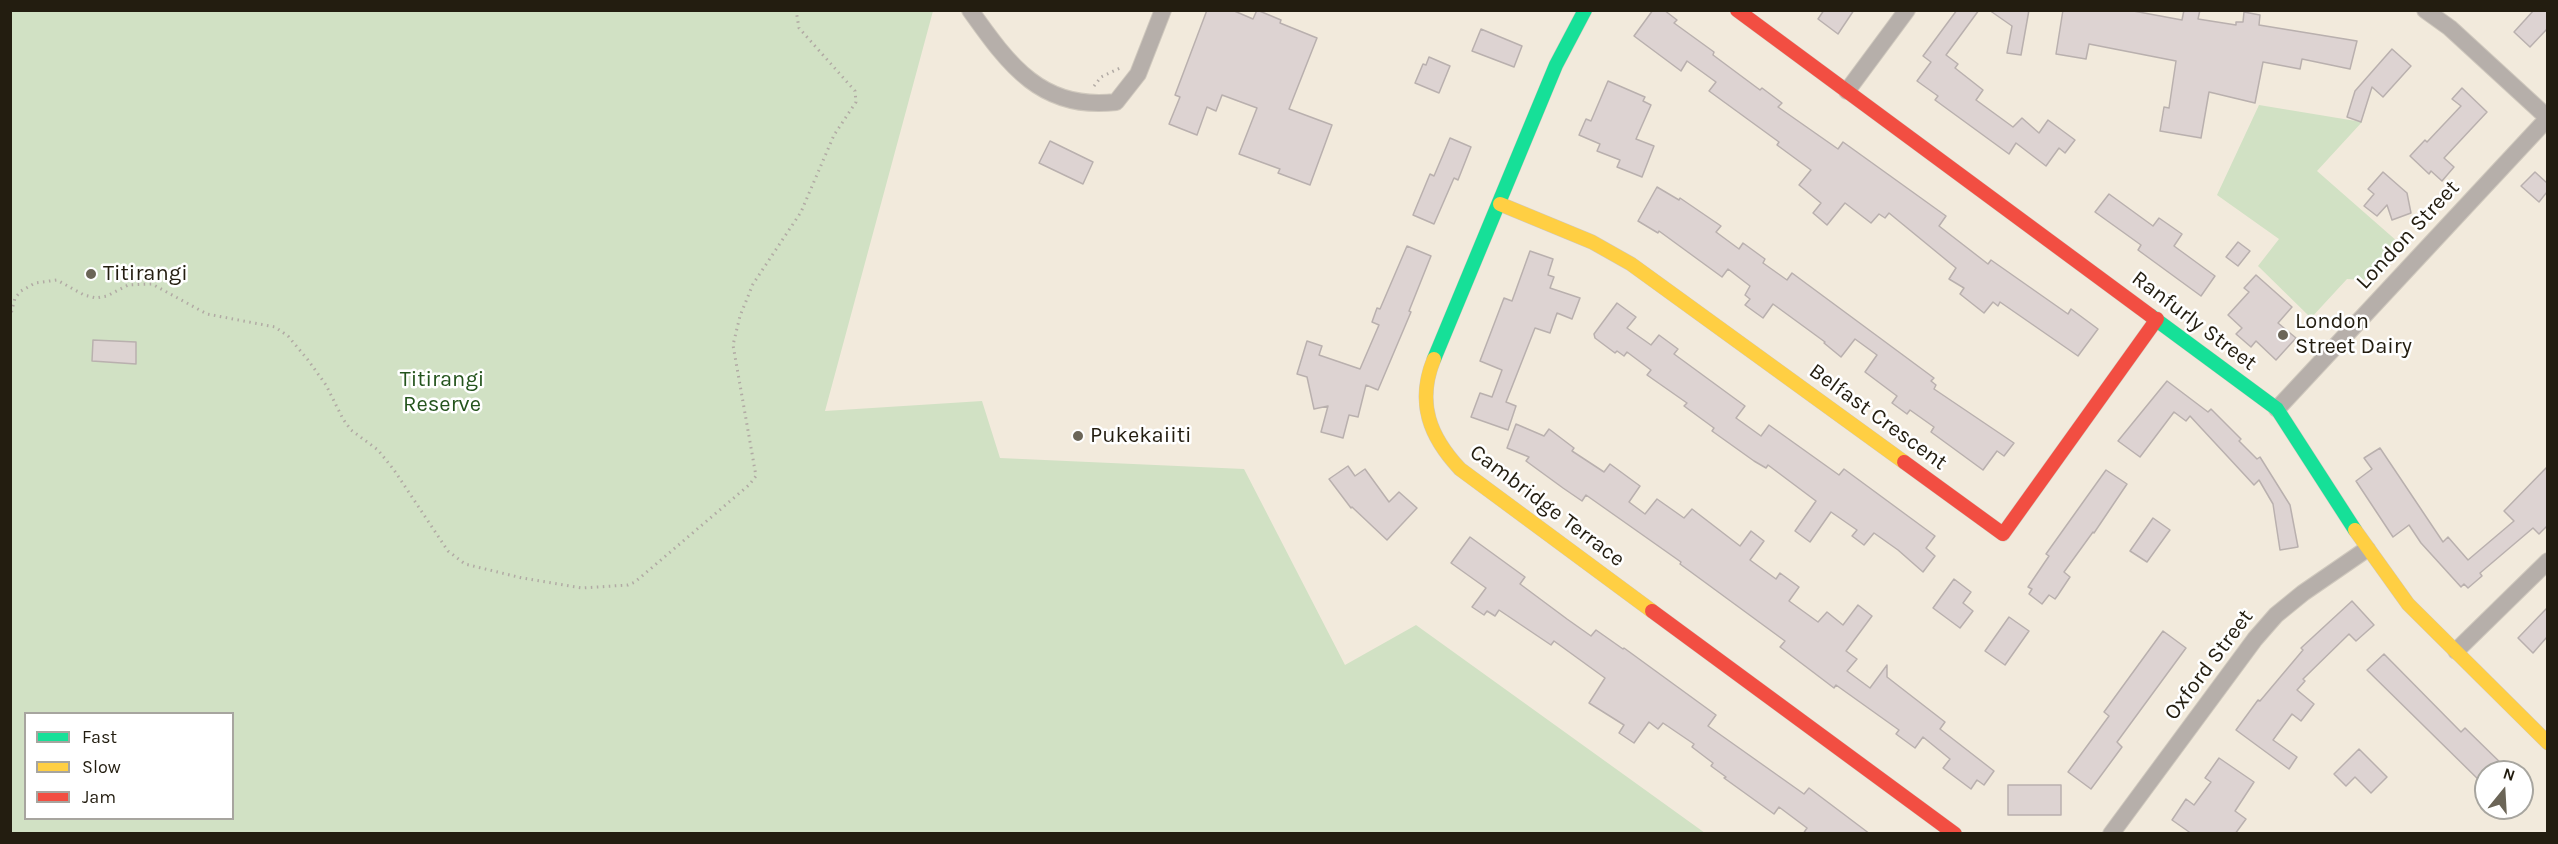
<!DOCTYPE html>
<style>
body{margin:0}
#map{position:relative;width:2558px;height:844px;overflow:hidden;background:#f2eadc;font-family:Karla,sans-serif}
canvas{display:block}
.frame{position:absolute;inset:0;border:12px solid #231d10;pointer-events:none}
.legend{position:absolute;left:24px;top:712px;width:210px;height:108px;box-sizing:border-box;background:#fff;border:2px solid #a7a59f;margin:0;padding:8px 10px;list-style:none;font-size:18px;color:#231d10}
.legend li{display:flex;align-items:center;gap:12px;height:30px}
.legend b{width:30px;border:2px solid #a7a59f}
.north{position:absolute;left:2474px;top:760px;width:60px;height:60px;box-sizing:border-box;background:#fff;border:2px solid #a7a59f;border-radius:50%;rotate:18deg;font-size:16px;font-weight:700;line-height:24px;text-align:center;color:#231d10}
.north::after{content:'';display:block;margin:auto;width:21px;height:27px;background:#6b6557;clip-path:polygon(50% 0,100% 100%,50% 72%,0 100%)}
</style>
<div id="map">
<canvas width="2558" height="844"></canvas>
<div class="frame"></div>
<ul class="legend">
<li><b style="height:8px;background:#16e098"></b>Fast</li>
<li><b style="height:8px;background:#ffcf43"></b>Slow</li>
<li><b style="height:8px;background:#f24e42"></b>Jam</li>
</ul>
<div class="north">N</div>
</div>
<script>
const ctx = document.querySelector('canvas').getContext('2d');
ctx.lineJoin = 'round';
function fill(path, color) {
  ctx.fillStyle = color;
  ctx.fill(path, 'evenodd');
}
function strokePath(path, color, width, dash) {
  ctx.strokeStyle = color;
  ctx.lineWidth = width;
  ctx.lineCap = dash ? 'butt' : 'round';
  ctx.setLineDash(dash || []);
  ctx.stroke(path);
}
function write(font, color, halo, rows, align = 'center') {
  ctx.font = font + ' Karla,sans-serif';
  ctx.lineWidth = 5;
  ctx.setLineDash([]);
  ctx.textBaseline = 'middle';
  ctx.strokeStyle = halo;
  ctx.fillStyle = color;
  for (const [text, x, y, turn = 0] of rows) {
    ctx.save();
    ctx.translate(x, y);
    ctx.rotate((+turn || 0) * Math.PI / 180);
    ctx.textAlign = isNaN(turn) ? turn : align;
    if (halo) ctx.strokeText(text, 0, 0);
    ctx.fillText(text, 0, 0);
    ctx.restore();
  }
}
const green = new Path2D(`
 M10,11H933L825,411L982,401L1000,458L1244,469L1345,665L1416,625L1705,833H11ZM26,714H232V818H26Z
 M2259,105L2362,122L2317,171L2398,242L2364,280L2347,279L2311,318L2258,266L2279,239L2217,195Z`);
const building = new Path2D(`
 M1207,10H1232L1253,19L1257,10L1281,20L1280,23L1317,38L1289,109L1332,125L1310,185L1278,173L1280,169L1239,154L1257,108L1222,95L1216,111L1207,107L1197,135L1169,124L1180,97L1175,95Z
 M1653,10H1664L1677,20L1674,23L1714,52L1713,55L1760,90L1762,88L1782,103L1778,107L1838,149L1843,142L1946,216L1939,226L1988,264L1991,260L2068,314L2071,309L2098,329L2078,356L2000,302L1998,306L1993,302L1984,313L1960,294L1964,288L1949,279L1956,268L1889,213L1885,218L1879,214L1871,223L1845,203L1827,225L1813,213L1821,203L1799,185L1811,170L1777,145L1779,142L1709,91L1716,82L1687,61L1681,71L1634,36Z
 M1824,10H1854L1838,34L1818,19Z
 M1957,10H1979L1946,55L1958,64L1955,68L1983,90L1976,100L2013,127L2022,118L2039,133L2048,120L2075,140L2065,153L2059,148L2046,166L2016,143L2009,154L1935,100L1938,96L1917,81L1931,62L1923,56Z
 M1989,10H2029L2021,55L2007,53L2012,26Z
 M2063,10H2128L2182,20L2184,10H2200L2198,19L2236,25V22H2243L2244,12L2260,15L2259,25L2357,41L2350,69L2302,59L2300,69L2263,62L2255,103L2209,92L2201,138L2160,131L2164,107L2169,108L2176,61L2089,44L2086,59L2056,54Z
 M2534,10H2547V29L2530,47L2514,32Z
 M1481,29L1522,46L1514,67L1472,51Z
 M2392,49L2411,66L2383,97L2372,87L2361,122L2347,117L2355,91Z
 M1429,57L1450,66L1439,93L1415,83L1423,64L1426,65Z
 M1608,81L1645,97L1643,101L1651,105L1636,139L1654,146L1642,177L1617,167L1620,160L1597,151L1600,144L1579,135L1586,119L1591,121Z
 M2462,88L2487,112L2444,158L2454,167L2442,181L2431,171L2429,174L2410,156L2425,140L2427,142L2461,106L2452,99Z
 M1450,138L1471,147L1458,180L1454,178L1434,224L1413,215L1430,174L1434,176Z
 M1050,141L1093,162L1083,184L1039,163Z
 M2383,172L2407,193L2411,213L2392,220L2387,205L2377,216L2364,206L2374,194L2368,189Z
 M2535,172L2547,183V192L2539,202L2521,186Z
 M1657,187L1679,200L1680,198L1721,226L1716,232L1739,249L1743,243L1765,259L1763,263L1787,280L1792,273L1934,378L1931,381L1936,385L1934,389L2014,443L2004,456L1997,451L1983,470L1931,432L1934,427L1910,410L1907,414L1892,403L1897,396L1865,372L1877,355L1855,339L1841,357L1824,343L1825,342L1773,304L1763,318L1745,305L1750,299L1745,295L1750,286L1728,269L1722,277L1659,231L1658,233L1638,221Z
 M2109,194L2153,226L2159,218L2182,234L2174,246L2215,276L2201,296L2138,250L2141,245L2095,212Z
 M2238,242L2250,251L2238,266L2226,257Z
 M1407,246L1431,256L1409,311L1411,312L1378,390L1366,385L1358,417L1349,415L1343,438L1321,432L1328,406L1314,409L1307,377L1297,374L1307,341L1322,346L1319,355L1360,369L1379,325L1372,322L1377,308L1380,309Z
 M1530,251L1553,259L1548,275L1554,277L1550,288L1580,298L1572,319L1557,313L1550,333L1535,328L1506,402L1516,406L1508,430L1471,417L1480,393L1492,397L1502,370L1480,361L1504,298L1512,301Z
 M2256,275L2292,307L2278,323L2296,338L2276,360L2256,341L2251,347L2236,334L2242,328L2228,315L2249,292L2244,288Z
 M1617,303L1636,317L1627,328L1651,345L1659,335L1678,349L1674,354L1745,406L1736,418L1761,436L1769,425L1839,475L1844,469L1935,536L1926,548L1935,556L1923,572L1898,550L1874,533L1864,545L1852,536L1857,530L1831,512L1810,542L1795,531L1816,501L1768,465L1766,468L1754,461L1712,431L1714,428L1684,406L1687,403L1647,375L1651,370L1627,352L1624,356L1617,351L1615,353L1595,338L1594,334Z
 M93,340L136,342V364L92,361Z
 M2167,381L2208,412L2211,409L2241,439L2239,441L2257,459L2260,457L2290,505L2298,547L2280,550L2273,504L2259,480L2254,485L2190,416L2186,421L2174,412L2140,457L2118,441Z
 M1516,424L1544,436L1549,429L1574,448L1572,451L1604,472L1610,464L1640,486L1629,502L1645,514L1657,499L1684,518L1692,509L1740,546L1751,531L1764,541L1750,560L1776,579L1780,573L1799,587L1789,601L1818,622L1827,612L1843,625L1858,605L1872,616L1846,651L1857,659L1847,671L1870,688L1887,665V677L1945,722L1940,729L1994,771L1984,785L1977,780L1971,789L1943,768L1950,759L1923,737L1915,748L1896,734L1899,730L1836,685L1834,688L1780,647L1785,641L1680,564L1681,562L1586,495L1582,501L1563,488L1526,461L1529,457L1507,448Z
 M2380,448L2443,542L2448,537L2468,560L2514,521L2504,511L2547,467V526L2539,534L2533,528L2480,573L2482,576L2468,588L2464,584L2461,587L2421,543L2409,525L2393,537L2356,481L2372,469L2364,458Z
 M1348,466L1355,476L1365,469L1389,502L1399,492L1417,508L1387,540L1352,507L1351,508L1329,479Z
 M2106,470L2127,484L2094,533L2093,532L2064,572L2070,577L2058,595L2055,599L2049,595L2042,604L2029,594L2032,589L2028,587L2049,556L2046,554Z
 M2153,518L2170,530L2147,562L2130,551Z
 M1470,537L1525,577L1520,584L1567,619L1591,636L1596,630L1623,649L1624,648L1716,715L1708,726L1804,794L1809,788L1870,834H1803L1807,828L1779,807L1774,814L1724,778L1726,777L1711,766L1713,763L1692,747L1694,744L1663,723L1658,729L1649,722L1634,743L1619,733L1624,725L1589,703L1605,678L1554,641L1551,645L1499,610L1495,616L1487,611L1484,615L1472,607L1486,588L1451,563Z
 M1954,579L1971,592L1963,603L1973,611L1960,628L1933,608Z
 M2352,601L2374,625L2356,641L2349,634L2303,679L2305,681L2297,690L2314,704L2301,721L2292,714L2273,740L2297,757L2289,769L2236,730L2258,700L2260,701L2303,650L2301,648Z
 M2547,608V637L2533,653L2518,638Z
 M2009,617L2029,631L2005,665L1985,651Z
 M2163,631L2186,648L2117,742L2122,747L2091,789L2068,772L2109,716L2104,712Z
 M2384,654L2461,732L2465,728L2510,772H2486V787L2367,670Z
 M2359,749L2387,777L2371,793L2355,777L2346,786L2334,774Z
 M2219,758L2254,782L2235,811L2246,819L2235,834H2192L2172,820L2186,799L2194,805L2211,782L2205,778Z
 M2008,785H2061V815H2008Z`);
const path = new Path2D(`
 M1094,86L1101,77L1120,68
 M10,318L15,298L21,291L35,283L57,280L84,295L96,298L107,296L128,285L152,284L207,314L275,327L288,336L308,360L326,385L343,419L351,430L378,450L394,470L448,551L465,564L522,578L582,588L628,585L635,582L749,485L756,476L733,345L740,316L753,284L801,212L834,135L856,102L855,91L799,28L796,10`);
const street = new Path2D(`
 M970,10C1009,65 1042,111 1116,102L1138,74L1163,10
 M1847,91L1907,10
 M2277,409L2548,118L2450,28L2425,10
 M2456,651L2548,561
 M2111,834L2255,639L2276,615L2303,593L2367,549`);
const fast = new Path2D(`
 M2151,316L2277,409L2355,530
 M1434,359L1556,65L1585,10`);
const slow = new Path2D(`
 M1500,204L1592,242L1631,264L1904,462
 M1434,359C1416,403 1430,437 1460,469L1652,611
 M2355,530L2408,604L2548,743`);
const jam = new Path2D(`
 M1737,10L2151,316
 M1904,462L2003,534L2157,319
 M1652,611L1955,834`);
const markers = [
 [91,274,6,"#6b6557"],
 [2283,335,6,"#6b6557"],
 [1078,436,6,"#6b6557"]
];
const streetNames = [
 ["London Street",2408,235,-47],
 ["Ranfurly Street",2194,321,37],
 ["Belfast Crescent",1878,417,36],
 ["Cambridge Terrace",1547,506,37],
 ["Oxford Street",2209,665,-53]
];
const poiNames = [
 ["Titirangi",103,274],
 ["London",2295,322],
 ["Street Dairy",2295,347],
 ["Pukekaiiti",1090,436]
];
const parkNames = [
 ["Titirangi",442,380],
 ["Reserve",442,405]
];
fill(green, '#d1e1c4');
fill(building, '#ddd3d2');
strokePath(building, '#b9b0ae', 1.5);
strokePath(street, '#cfc8bd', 18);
strokePath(fast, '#cfc8bd', 15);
strokePath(slow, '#cfc8bd', 15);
strokePath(jam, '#cfc8bd', 15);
strokePath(path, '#b1aaa4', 3, [1.5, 4.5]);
strokePath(street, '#b6afaa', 16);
strokePath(fast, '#16e098', 14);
strokePath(slow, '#ffcf43', 14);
strokePath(jam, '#f24e42', 14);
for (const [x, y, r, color] of markers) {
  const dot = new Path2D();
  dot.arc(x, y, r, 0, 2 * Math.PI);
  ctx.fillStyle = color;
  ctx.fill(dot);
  strokePath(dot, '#fff', 2);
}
write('22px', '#231d10', '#fff', streetNames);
write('22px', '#231d10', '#fff', poiNames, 'left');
write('22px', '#24541d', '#fff', parkNames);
</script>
